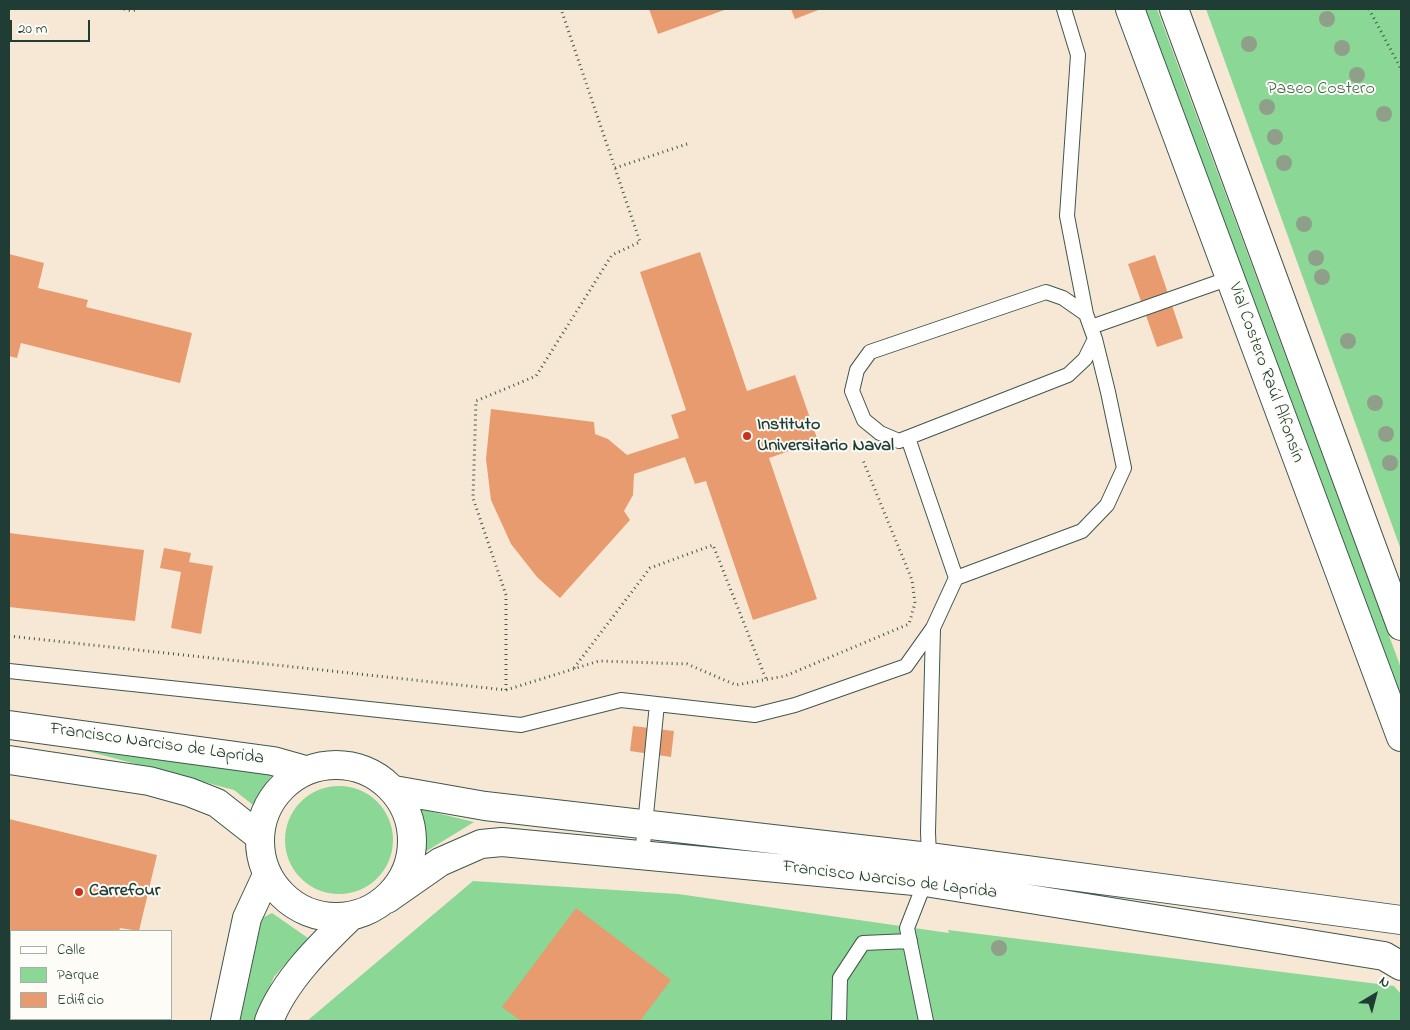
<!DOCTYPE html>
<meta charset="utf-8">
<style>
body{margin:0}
#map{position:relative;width:1410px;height:1030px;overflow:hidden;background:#f7e8d5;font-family:"Indie Flower",sans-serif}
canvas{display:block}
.frame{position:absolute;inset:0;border:10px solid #1f3d34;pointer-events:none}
.legend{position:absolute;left:10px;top:930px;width:162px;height:90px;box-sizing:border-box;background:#fdfcf7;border:1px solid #a4b0a9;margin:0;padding:6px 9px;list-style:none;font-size:15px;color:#1f3d34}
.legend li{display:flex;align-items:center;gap:10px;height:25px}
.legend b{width:25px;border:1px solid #a4b0a9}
.north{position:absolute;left:1350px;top:970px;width:50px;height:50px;-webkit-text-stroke:4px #fdfcf7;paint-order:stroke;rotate:37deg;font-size:14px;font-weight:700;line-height:20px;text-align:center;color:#1f3d34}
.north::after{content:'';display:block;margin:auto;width:18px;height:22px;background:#1f3d34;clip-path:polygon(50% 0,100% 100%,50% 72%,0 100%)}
.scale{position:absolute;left:10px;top:20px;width:80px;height:22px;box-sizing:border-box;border:2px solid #1f3d34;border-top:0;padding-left:6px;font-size:15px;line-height:18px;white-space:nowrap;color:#1f3d34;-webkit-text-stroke:4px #fdfcf7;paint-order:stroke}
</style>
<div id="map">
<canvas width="1410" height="1030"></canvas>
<div class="frame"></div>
<ul class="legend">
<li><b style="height:6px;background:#fff"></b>Calle</li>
<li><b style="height:14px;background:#8bd795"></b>Parque</li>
<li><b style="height:14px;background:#e89b6f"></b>Edificio</li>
</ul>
<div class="north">N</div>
<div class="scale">20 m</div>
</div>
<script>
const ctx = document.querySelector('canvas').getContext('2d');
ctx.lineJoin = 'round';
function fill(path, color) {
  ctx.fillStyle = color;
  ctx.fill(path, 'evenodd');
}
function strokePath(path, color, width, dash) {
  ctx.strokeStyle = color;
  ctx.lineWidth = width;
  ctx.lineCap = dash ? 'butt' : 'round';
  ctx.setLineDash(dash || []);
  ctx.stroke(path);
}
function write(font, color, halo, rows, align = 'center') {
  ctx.font = font + ' "Indie Flower",sans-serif';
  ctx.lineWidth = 4;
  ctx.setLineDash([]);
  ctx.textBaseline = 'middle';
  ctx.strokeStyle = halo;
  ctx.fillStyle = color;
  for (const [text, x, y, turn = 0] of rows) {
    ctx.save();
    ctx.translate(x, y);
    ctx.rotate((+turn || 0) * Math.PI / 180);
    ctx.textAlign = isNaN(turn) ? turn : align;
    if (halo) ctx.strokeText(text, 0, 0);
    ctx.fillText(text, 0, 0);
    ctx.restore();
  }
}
const green = new Path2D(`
 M1143,9H1157L1401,668V703Z
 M1206,9H1401V550Z
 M38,738L272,775L253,805L234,790Z
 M285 840a54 54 0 1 1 108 0a54 54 0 1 1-108 0Z
 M420,809L474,822L425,852Z
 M473,881L678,894L949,933L948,930L1394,986L1401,994V1021H307Z
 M272,913L308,938L274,977L254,1021H240L262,918Z`);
const building = new Path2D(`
 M649,9H727L658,34Z
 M791,9H821L795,19Z
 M700,252L747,391L795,375L818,441L769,458L817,599L753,620L706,481L695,484L685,457L634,474L633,495L624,511L630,520L560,598L537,577L511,544L491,500L486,459L491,409L594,422L595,434L608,439L627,455L679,438L671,415L686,410L640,272Z
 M9,254L44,263L38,288L88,300L86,307L192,333L180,383L21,343L17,358L9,356Z
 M1155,255L1183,338L1157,347L1128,264Z
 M9,533L144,550L135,621L9,607Z
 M164,548L191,553L189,562L213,566L201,634L171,628L181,572L160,568Z
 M633,726L674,731L671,757L630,751Z
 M9,819L157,855L139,931L120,928L119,931H11V1019H61L60,1021H9Z
 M576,908L671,980L640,1021H521L502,1007Z`);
const path = new Path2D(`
 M124,9L132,11L138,9
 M1369,9L1401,69
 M615,168L690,143
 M9,636L506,690L599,661L687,664L736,685L785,676L909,624L915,603L912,580L862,458
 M574,668L650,568L713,545L766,679
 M506,690V595L473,498L476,401L536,376L612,255L640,242L561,9`);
const service = new Path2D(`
 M1086,314L1063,298L1046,292L870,352L857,370L852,391L864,420L880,433L899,441L1068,375L1085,359L1095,339
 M1091,327L1230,278
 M908,438L956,578
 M9,671L521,725L621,700L755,715L795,705L906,666L933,628L956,578L1082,531L1107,505L1124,468L1108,392L1095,339L1086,314L1067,216L1078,55L1064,9
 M642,855L657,704
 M839,1021L840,978L863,943L910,941
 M926,1021L907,928L925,882L929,857L928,832L933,628`);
const tertiary = new Path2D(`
 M1130,9L1401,737
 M1174,9L1401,626
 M9,725L273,761L305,770
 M9,760L149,781L189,792L217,803L259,836
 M260 841a76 76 0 1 1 152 0a76 76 0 1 1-152 0Z
 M394,790L485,806L929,857L1401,920
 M387,899L440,862L481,844L502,842L925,882L1384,956L1401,966
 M225,1021L247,918L267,875
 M269,1021C284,981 321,945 351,916`);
const trees = [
 [1327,19],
 [1249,44],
 [1342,48],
 [1357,75],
 [1267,107],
 [1384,114],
 [1275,137],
 [1284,163],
 [1304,224],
 [1316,258],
 [1322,277],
 [1348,341],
 [1375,403],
 [1386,434],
 [1390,463],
 [999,948]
];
const markers = [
 [747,436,5,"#c8321e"],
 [79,892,5,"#c8321e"]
];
const parkNames = [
 ["Paseo Costero",1321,90]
];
const streetNames = [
 ["Vial Costero Raúl Alfonsín",1265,373,70],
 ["Francisco Narciso de Laprida",157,745,8],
 ["Francisco Narciso de Laprida",890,881,7]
];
const poiNames = [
 ["Instituto",757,426],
 ["Universitario Naval",757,447],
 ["Carrefour",89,892]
];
fill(green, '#8bd795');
fill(building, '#e89b6f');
strokePath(service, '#3f574c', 16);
strokePath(tertiary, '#3f574c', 30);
strokePath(path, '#3f574c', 3, [1, 4]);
strokePath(service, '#fff', 14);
strokePath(tertiary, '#fff', 28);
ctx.fillStyle = '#8f9f8a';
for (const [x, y] of trees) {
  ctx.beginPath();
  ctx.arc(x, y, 8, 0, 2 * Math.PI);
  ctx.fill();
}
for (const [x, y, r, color] of markers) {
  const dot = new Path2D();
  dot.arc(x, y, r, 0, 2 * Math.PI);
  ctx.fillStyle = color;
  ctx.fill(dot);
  strokePath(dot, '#fdfcf7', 2);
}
write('18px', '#3a644c', '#fdfcf7', parkNames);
write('18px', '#1f3d34', '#fdfcf7', streetNames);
write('bold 18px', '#1f3d34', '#fdfcf7', poiNames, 'left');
</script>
